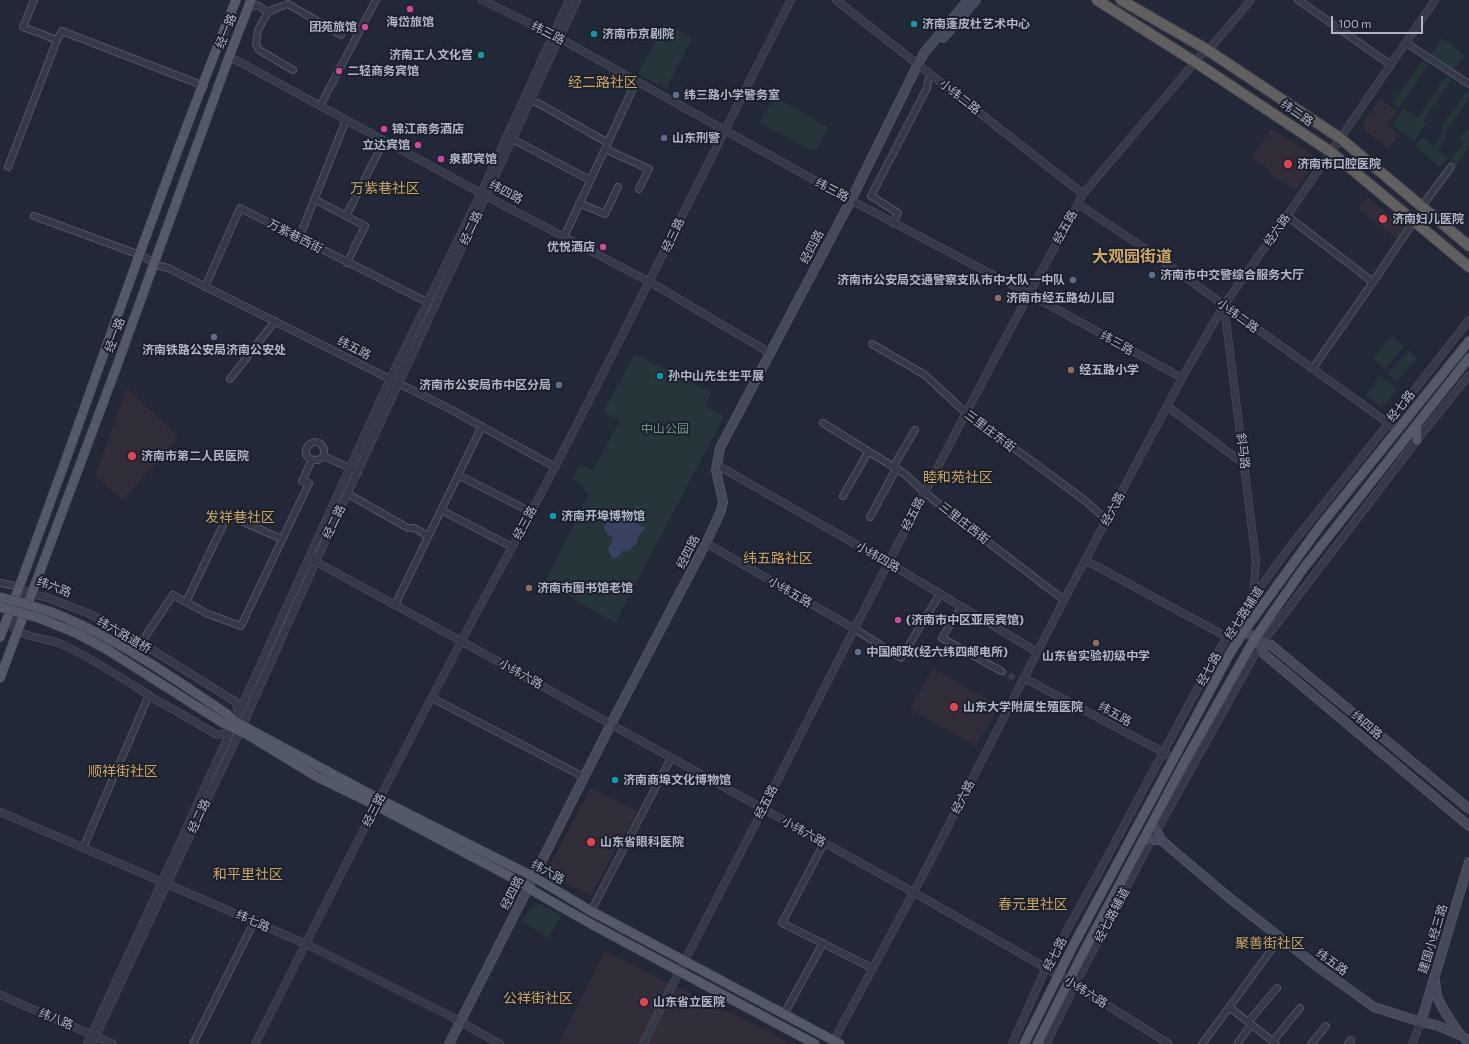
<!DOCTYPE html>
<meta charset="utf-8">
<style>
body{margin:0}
#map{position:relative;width:1469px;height:1044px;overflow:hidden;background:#232838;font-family:Commissioner,sans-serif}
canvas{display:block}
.scale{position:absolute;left:1331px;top:16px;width:92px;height:18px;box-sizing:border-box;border:2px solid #b1b5c5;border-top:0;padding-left:5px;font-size:12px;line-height:14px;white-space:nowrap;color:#b1b5c5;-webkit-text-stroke:3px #1b202d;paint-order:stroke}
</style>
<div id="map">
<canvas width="1469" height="1044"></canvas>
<div class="scale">100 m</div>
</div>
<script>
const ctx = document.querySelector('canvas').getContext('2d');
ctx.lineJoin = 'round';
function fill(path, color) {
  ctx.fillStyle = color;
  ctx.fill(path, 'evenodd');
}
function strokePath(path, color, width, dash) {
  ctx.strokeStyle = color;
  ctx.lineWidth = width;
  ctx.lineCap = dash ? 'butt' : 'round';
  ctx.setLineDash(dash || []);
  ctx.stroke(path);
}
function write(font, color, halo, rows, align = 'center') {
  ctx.font = font + ' Commissioner,"Noto Sans SC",sans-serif';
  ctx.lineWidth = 4;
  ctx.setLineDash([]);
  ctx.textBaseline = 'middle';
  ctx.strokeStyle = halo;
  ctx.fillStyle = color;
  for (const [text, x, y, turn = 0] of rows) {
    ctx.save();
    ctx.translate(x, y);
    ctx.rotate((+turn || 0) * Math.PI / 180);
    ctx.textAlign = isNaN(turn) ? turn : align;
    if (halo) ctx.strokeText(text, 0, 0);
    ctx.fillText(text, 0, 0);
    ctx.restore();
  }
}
const medical = new Path2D(`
 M1380,99L1397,111L1387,125L1399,135L1388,148L1368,132L1364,128L1363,123Z
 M1271,129L1318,158L1295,191L1269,173L1270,170L1252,157Z
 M1367,197L1407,230L1400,241L1358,208Z
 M127,388L178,437L123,500L95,476Z
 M933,668L999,706L976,746L910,709Z
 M591,788L637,812L590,896L546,872Z
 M605,951L792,1044H559Z`);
const green = new Path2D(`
 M664,23L692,38L666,89L638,74Z
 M1442,38L1465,55L1453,71L1431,55Z
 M1422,61L1428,65L1399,108L1392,104Z
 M1446,76L1451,80L1423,121L1426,123L1415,141L1392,125L1403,108L1418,118Z
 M1467,91L1469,92V99L1444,134L1447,137L1438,150L1449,158L1440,167L1415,146L1422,137L1434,147L1444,130L1441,127Z
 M774,97L828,127L815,152L759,123Z
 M1469,127V147L1454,168L1448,164L1463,143L1459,140Z
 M1392,336L1404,346L1385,369L1373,359Z
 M1409,350L1417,359L1396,381L1387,373Z
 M635,354L711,392L705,406L724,416L615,623L545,582L589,494L573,478L580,464L593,471L620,420L603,412Z
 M1380,376L1397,389L1384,406H1380L1366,395Z
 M539,904L561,915L548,938L522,921L531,907Z`);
const water = new Path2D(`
 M637,506L642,514L636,521L641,527H646L637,538V543L628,551L624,550L619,556L613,559L608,550L613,538L608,534L603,527L608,522L618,523L626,514Z`);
const minorTunnel = new Path2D(`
 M951,623L957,614
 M1001,671L1016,679`);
const minor = new Path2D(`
 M1298,0L1391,65
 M250,3L253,6L257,5L268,12L277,8L288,4L341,35
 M268,12L258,30L256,44L259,50L293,70
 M57,40L62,31L204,86
 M1406,43L1469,84
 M530,101L538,103L608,143
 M320,106L376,0
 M512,139L590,180
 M605,149L649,169L639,189
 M8,167L57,40L23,27L34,0
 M314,199L346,216
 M579,203L605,214L618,187
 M1422,206L1451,167
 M34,216L140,255L160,266L168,268L450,409L555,467
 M1287,216L1373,282
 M893,223L898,213L871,196L927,88L928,81L931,75
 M564,237L636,82
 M299,238L346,120
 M347,263L365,226L346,216L384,141
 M205,287L240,208L427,302
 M872,344L925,375L966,413L1083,499L1107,520
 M1313,368L1373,282L1414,221
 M230,379L275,321
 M823,423L905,474L924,492L963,523L1064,600
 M324,456L318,460C296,461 308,435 321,444C325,448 324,451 324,456L358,472
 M893,467L915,430
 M458,475L531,512
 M348,494L408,528H414L428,536
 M843,496L868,452
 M441,510L512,547
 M870,517L896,469
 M0,583L20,587
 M186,602L226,519L232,517L282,539
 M395,605L482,426
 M957,614L961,607
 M951,623L942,638L1001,671
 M853,628L901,658L940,594
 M141,643L173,595L208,614L241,626L309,483L302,481L312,460
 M432,698L584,777
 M824,843L782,923L872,968
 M83,848L149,695
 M591,911L671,758
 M1229,1007L1276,1044
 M784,1014L823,943
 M1248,1022L1277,988
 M1273,1041L1300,1008
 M193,1044L254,922
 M1202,1044L1280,938
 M1237,1044L1251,1025
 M1311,1044L1326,1026
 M1348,1044L1351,1040`);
const tertiary = new Path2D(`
 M482,0L559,38L843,196L1029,294L1182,378
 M836,0L1083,194
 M229,57L232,60H236L486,196L650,282L770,353
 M1078,204L1153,254L1398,430
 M1224,305L1256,561L1253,597
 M1167,406L1244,464
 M717,465L887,562L1037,652
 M706,543L853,628
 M311,559L461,641L913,892L1069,981L1169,1044
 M1085,560L1227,637L1244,631
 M20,587L25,593L12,627C27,639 49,638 66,646C98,662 128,682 158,701C178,712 197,723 217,735L232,731
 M29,591L39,596L46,597L90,614L141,643L236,702L238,713
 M1024,678L1174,758
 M0,812L306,944L454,1018L500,1044
 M0,995L113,1044
 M87,1044L162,882L390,379L481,193L569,0
 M92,1044L167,884L240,731L316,561L577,0
 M255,1044C323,909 391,774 462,640C493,581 526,523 557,463C636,310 712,154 791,0
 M643,1044C682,964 724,886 764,807C866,605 969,403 1078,204L1083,194L1206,49L1212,46L1251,0
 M832,1044L924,873L1064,600L1182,378L1224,305L1287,216L1435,0
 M1012,1044L1046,968L1104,863L1203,678L1227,637L1253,597L1292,544L1388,424L1469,320
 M1046,1044L1075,985L1152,839L1259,647L1417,440L1469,375
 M1412,1044L1421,1022`);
const secondary = new Path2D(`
 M943,38L976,0
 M1244,631L1255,638L1271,645L1469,809
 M1255,638L1264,654L1469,826
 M1153,823L1161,840L1227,896L1318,967L1374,1007L1421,1022L1436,1025L1448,1030L1461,1035L1469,1042
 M1143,840H1161
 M1435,981L1437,996L1442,1007L1460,1035
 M1421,1022L1469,862
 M449,1044L611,724L706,543L721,511L723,502L716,470L720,448L851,200L918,64L924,53L968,0`);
const primary = new Path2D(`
 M1416,425L1417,440
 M0,637C24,576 46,513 69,451C123,300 176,149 236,0
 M0,678L115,371L229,57L251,0
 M227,714L234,721L379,799L534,877L591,911L840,1044
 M223,723L248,735L317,777L375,805L522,883L535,892L593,925L815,1044
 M1024,1044L1074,944L1174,758L1229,655L1244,631L1321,525L1469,341
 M1037,1044L1082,955L1184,763L1255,638L1303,569L1469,358`);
const trunk = new Path2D(`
 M1097,0L1195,62L1331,152L1469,267
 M1121,0L1206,49L1340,138L1469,246`);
const primaryBridge = new Path2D(`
 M0,597C21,603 44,608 64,617C122,642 175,679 227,714
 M0,607L39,618L76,633L106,649L223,723`);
const markers = [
 [410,9,4,"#d1479c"],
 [914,24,4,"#0f9aa8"],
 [365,27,4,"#d1479c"],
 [594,34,4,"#0f9aa8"],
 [481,55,4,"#0f9aa8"],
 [339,71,4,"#d1479c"],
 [676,95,4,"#5c6f8a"],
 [384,129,4,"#d1479c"],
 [664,138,4,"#5c6f8a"],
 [418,145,4,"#d1479c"],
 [441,159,4,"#d1479c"],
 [1288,164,5,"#e0444e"],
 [1383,219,5,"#e0444e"],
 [603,247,4,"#d1479c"],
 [1152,275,4,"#5c6f8a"],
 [1073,280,4,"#5c6f8a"],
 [998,298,4,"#8d6e63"],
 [214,337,4,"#5c6f8a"],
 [1071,370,4,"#8d6e63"],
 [660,376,4,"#0f9aa8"],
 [559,385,4,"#5c6f8a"],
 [132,456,5,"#e0444e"],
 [553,516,4,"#0f9aa8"],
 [529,588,4,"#8d6e63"],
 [898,620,4,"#d1479c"],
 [1096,643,4,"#8d6e63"],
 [858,652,4,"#5c6f8a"],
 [954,707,5,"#e0444e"],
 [615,780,4,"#0f9aa8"],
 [591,842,5,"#e0444e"],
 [644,1002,5,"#e0444e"]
];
const poiNames = [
 ["海岱旅馆",410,22,"center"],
 ["济南蓬皮杜艺术中心",922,24],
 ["团苑旅馆",357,27,"right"],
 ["济南市京剧院",602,34],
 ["济南工人文化宫",473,55,"right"],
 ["二轻商务宾馆",347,71],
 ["纬三路小学警务室",684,95],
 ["锦江商务酒店",392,129],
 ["山东刑警",672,138],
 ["立达宾馆",410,145,"right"],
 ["泉都宾馆",449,159],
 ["济南市口腔医院",1297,164],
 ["济南妇儿医院",1392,219],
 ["优悦酒店",595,247,"right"],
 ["济南市中交警综合服务大厅",1160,275],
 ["济南市公安局交通警察支队市中大队一中队",1065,280,"right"],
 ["济南市经五路幼儿园",1006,298],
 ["济南铁路公安局济南公安处",214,350,"center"],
 ["经五路小学",1079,370],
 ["孙中山先生生平展",668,376],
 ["济南市公安局市中区分局",551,385,"right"],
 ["济南市第二人民医院",141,456],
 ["济南开埠博物馆",561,516],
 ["济南市图书馆老馆",537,588],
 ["(济南市中区亚辰宾馆)",906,620],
 ["中国邮政(经六纬四邮电所)",866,652],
 ["山东省实验初级中学",1096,656,"center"],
 ["山东大学附属生殖医院",963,707],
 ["济南商埠文化博物馆",623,780],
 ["山东省眼科医院",600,842],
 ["山东省立医院",653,1002]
];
const streetNames = [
 ["经一路",226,31,-68],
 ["纬三路",548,33,27],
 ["小纬二路",960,97,38],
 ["纬二路",1297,113,34],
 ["纬三路",832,190,28],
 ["纬四路",506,192,28],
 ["经五路",1065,227,-61],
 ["经二路",471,228,-65],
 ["经六路",1277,230,-55],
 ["经三路",673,235,-64],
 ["万紫巷西街",295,236,27],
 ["经四路",812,247,-62],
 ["小纬二路",1238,316,36],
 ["经一路",115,335,-70],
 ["纬三路",1117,343,29],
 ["纬五路",354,348,27],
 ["经七路",1401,406,-51],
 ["三里庄东街",990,431,37],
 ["斜马路",1243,451,83],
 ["经六路",1113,509,-62],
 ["经五路",913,514,-63],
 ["经二路",334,522,-64],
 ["经三路",525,523,-62],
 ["三里庄西街",964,523,38],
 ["经四路",688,552,-63],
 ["小纬四路",878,557,30],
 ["纬六路",54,587,21],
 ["小纬五路",790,592,30],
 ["经七路辅道",1244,613,-57],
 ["纬六路道桥",124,635,30],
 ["经七路",1209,669,-61],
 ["小纬六路",521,674,29],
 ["纬五路",1115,714,29],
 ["纬四路",1367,725,40],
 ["经六路",963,797,-63],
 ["经五路",766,802,-63],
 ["经三路",374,810,-63],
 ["经二路",199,816,-65],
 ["小纬六路",804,832,29],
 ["纬六路",548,872,29],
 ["经四路",512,893,-63],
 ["经七路辅道",1112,915,-62],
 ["纬七路",253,921,24],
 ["建国小经三路",1433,939,-73],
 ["经七路",1055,954,-62],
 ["纬五路",1332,962,36],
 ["小纬六路",1086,992,32],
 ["纬八路",56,1019,23]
];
const parkNames = [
 ["中山公园",665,429]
];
const quarterNames = [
 ["经二路社区",603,82],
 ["万紫巷社区",385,188],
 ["睦和苑社区",958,477],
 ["发祥巷社区",240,517],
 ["纬五路社区",778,558],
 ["顺祥街社区",123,771],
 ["和平里社区",248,874],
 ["春元里社区",1033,904],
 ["聚善街社区",1270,943],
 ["公祥街社区",538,998]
];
const districtNames = [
 ["大观园街道",1132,257]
];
fill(medical, '#312e3a');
fill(green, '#26353a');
fill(water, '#394261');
strokePath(minorTunnel, '#383d4d', 6, [6, 3]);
strokePath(minor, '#515563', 8);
strokePath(tertiary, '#515563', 8);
strokePath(secondary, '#515563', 10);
strokePath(primary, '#3f4352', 10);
strokePath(trunk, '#3e4250', 12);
strokePath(minor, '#363a48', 6);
strokePath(tertiary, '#363a48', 7);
strokePath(secondary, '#44495b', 8);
strokePath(primary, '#545968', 9);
strokePath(trunk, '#61605e', 10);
strokePath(primaryBridge, '#3f4352', 10, []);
strokePath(primaryBridge, '#545968', 9);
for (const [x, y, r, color] of markers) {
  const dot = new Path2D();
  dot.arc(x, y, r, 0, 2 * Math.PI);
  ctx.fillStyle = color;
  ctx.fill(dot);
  strokePath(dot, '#1b202d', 1.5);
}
write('bold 12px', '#b1b5c5', '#1b202d', poiNames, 'left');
write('12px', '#b1b5c5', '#1b202d', streetNames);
write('12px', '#6a947b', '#1b202d', parkNames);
write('14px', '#cca464', '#1b202d', quarterNames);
write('bold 16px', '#cca464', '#1b202d', districtNames);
</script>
